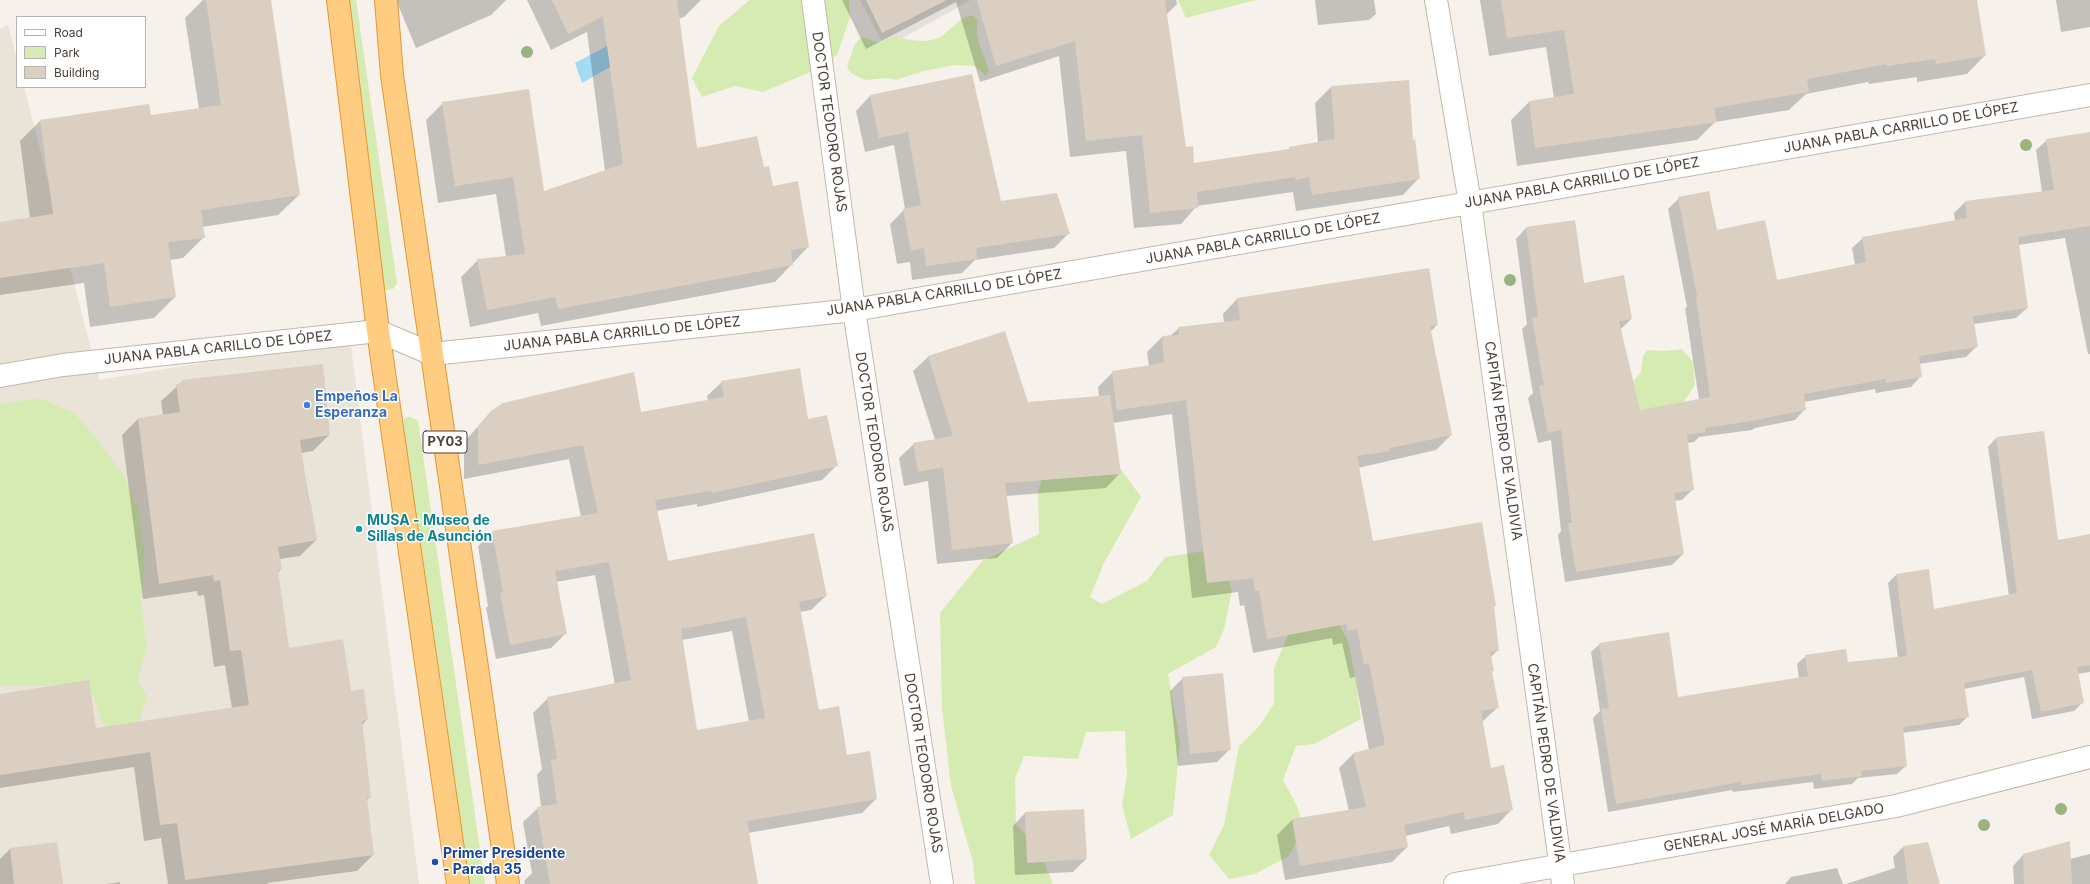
<!DOCTYPE html>
<meta charset="utf-8">
<style>
body{margin:0}
#map{position:relative;width:2090px;height:884px;overflow:hidden;background:#f6f1ea;font-family:Inter,sans-serif}
canvas{display:block}
.legend{position:absolute;left:16px;top:16px;width:130px;height:72px;box-sizing:border-box;background:#fff;border:1px solid #b7b3af;margin:0;padding:5px 7px;list-style:none;font-size:12px;color:#4a4137}
.legend li{display:flex;align-items:center;gap:8px;height:20px}
.legend b{width:20px;border:1px solid #b7b3af}
</style>
<div id="map">
<canvas width="2090" height="884"></canvas>
<ul class="legend">
<li><b style="height:5px;background:#fff"></b>Road</li>
<li><b style="height:11px;background:#d6ebb1"></b>Park</li>
<li><b style="height:11px;background:#dbcfc1"></b>Building</li>
</ul>
</div>
<script>
const ctx = document.querySelector('canvas').getContext('2d');
ctx.lineJoin = 'round';
function fill(path, color) {
  ctx.fillStyle = color;
  ctx.fill(path, 'evenodd');
}
function strokePath(path, color, width, dash) {
  ctx.strokeStyle = color;
  ctx.lineWidth = width;
  ctx.lineCap = dash ? 'butt' : 'round';
  ctx.setLineDash(dash || []);
  ctx.stroke(path);
}
function write(font, color, halo, rows, align = 'center') {
  ctx.font = font + ' Inter,sans-serif';
  ctx.lineWidth = 3;
  ctx.setLineDash([]);
  ctx.textBaseline = 'middle';
  ctx.strokeStyle = halo;
  ctx.fillStyle = color;
  for (const [text, x, y, turn = 0] of rows) {
    ctx.save();
    ctx.translate(x, y);
    ctx.rotate((+turn || 0) * Math.PI / 180);
    ctx.textAlign = isNaN(turn) ? turn : align;
    if (halo) ctx.strokeText(text, 0, 0);
    ctx.fillText(text, 0, 0);
    ctx.restore();
  }
}
const residential = new Path2D(`
 M8,25L17,60V87H24L99,380L350,338L419,884H0V29Z`);
const industrial = new Path2D(`
 M860,0H971L885,48Z`);
const green = new Path2D(`
 M340,0H356L397,283L393,289L387,290L383,288Z
 M750,0H849L850,17L837,55L808,73L763,92L735,86L702,97L692,78L719,26Z
 M1178,0H1256L1186,18Z
 M972,15L978,20C973,38 984,53 989,70L986,76L975,66L954,65L924,71L896,80L888,78L865,80L851,73L847,67L854,46L860,38C868,37 870,40 876,42C883,43 890,38 896,36C908,41 930,44 942,36C953,28 958,18 972,15Z
 M1682,349L1693,362L1695,385L1683,403L1647,418L1621,396L1641,372L1643,356L1647,350L1663,351Z
 M39,398L74,413L98,440L123,475L139,512L145,559L141,604L147,647L137,680L147,697L136,730L113,737L101,721L93,695L51,686H0V404Z
 M406,417H410L418,421L485,884H469L402,424Z
 M1115,461L1141,497L1104,563L1090,597L1102,604L1147,581L1165,557L1217,549L1232,590L1224,629L1216,647L1168,674L1180,742L1173,815L1131,839L1122,805L1127,775L1125,731L1086,732L1078,759L1024,756L1015,779L1016,824L1040,852L1053,884H975L973,862L951,786L942,708L940,613L982,561L1039,534L1038,492L1045,468Z
 M1336,618L1348,641L1357,687L1361,719L1314,744L1296,746L1283,780L1297,806L1304,826L1289,856L1255,874L1229,879L1209,855L1224,825L1239,746L1260,725L1274,704V668L1289,633Z`);
const water = new Path2D(`
 M607,46L617,63L582,83L575,63Z`);
const shadow = new Path2D(`
 M203,0H270L299,195L278,215L202,227L204,237L183,258L170,260L175,297L154,318L90,327L84,283L0,295V223L30,218L20,141L41,120L150,116L199,109L185,18Z
 M396,0H506L491,15L416,48Z
 M527,0H701L684,17L679,19L696,149L763,168L772,187L808,247L775,282L541,326L538,313L470,327L461,277L478,260L506,257L496,194L438,203L426,120L443,103L543,192L605,171L587,32L551,50Z
 M842,0H1176L1177,4L1166,15L1185,148L1193,164L1287,150L1290,148L1318,143L1315,103L1331,87L1412,141L1419,178L1403,195L1296,211L1293,192L1197,206L1181,224L1134,228L1126,151L1070,157L1059,56L980,82L956,2L866,49Z
 M1315,0H1374L1376,14L1369,20L1318,25Z
 M1480,0H1976L1985,55L1967,74L1917,82V77L1869,84L1868,82L1806,94L1789,110L1715,122L1697,140L1517,166L1511,120L1529,102L1554,98L1546,47L1489,56Z
 M2056,0H2090V27L2061,32Z
 M971,76L1000,202L1068,234L1054,248L975,260L962,273L912,280L910,262L897,264L890,224L905,209L894,145L865,152L856,111L870,96Z
 M2090,133V354H2088L2065,238L2018,245L2027,308L2016,318L1974,324L1977,346L1966,357L1919,364L1921,376L1911,387L1876,393L1875,389L1804,402L1805,409L1795,420L1755,428L1752,430L1699,437L1694,442L1687,443L1693,489L1682,500L1674,501L1683,554L1672,565L1565,582L1558,535L1561,531L1551,440L1538,443L1528,398L1533,393L1522,329L1527,324L1516,239L1526,228L1583,284L1631,319L1620,330L1639,411L1699,400L1685,308L1687,307L1668,209L1679,198L1776,281L1855,265L1852,248L1863,238L1955,221L1954,213L1965,202L2042,192L2036,150L2047,140Z
 M1237,299L1437,325L1430,332L1451,435L1436,450L1358,468L1372,542L1495,605L1493,608L1498,650L1490,658L1493,671L1491,672L1498,707L1482,722L1490,769L1512,809L1498,824L1451,834L1449,826L1405,836L1407,847L1392,862L1285,880L1277,835L1292,820L1349,811L1339,768L1353,754L1369,750L1355,677L1350,678L1342,643L1333,645L1332,638L1253,653L1244,605L1240,606L1238,592L1192,598L1172,414L1113,423L1120,473L1106,488L1006,496L1012,543L997,558L937,564L928,481L904,486L899,458L914,444L935,440L913,371L928,357L1004,332L1027,403L1099,397L1098,387L1113,372L1149,367L1147,352L1162,337L1170,336L1179,328L1224,323L1223,314Z
 M183,381L329,435L313,451L301,453L316,540L300,556L280,559L281,569L277,573L288,649L350,692L367,719L362,725L370,797L366,801L373,855L357,871L267,883L269,884H168L161,838L144,841L134,767L0,788V695L95,729L232,709L225,665L214,667L204,595L198,596L197,591L143,599L122,435L138,419L163,415L161,401Z
 M722,382L807,421L836,466L822,480L697,507V504L656,511L667,563L826,596L811,610L800,612L818,711L876,799L862,813L748,833L757,884H525L524,881L532,873L523,822L538,808L541,807L537,775L542,769L533,713L548,698L615,685L595,575L556,582L566,633L551,648L496,659L486,608L488,606L478,546L493,532L581,517L569,459L464,479V442L491,412L640,413L708,401L707,396ZM732,631L749,722L696,731L682,640Z
 M1996,438L2057,541L2090,535V672L2077,674L2082,703L2074,711L2032,719L2024,677L1964,689L1968,716L1959,725L1902,733L1906,766L1897,774L1858,778L1852,784L1814,789L1813,782L1733,792L1732,790L1608,812L1593,718L1600,711L1591,652L1600,644L1677,698L1799,679L1797,664L1806,656L1847,664L1898,658L1888,583L1896,575L1934,610L2009,596L1988,447Z
 M1183,678L1230,749L1217,762L1178,766L1170,691Z
 M1025,813L1086,859L1073,872L1015,875L1013,826Z
 M1903,847L1936,884H1846L1895,868L1893,857Z
 M10,849L62,884H0V859Z
 M2090,854V884H2014L2013,866L2023,855L2070,859Z
 M1837,868L1843,884H1785L1791,877Z
 M120,882V884H106Z`);
const building = new Path2D(`
 M206,0H271L300,195L201,210L205,238L168,242L176,297L110,307L104,263L0,278V222L53,214L40,120L149,104L151,115L221,105Z
 M552,0H677L697,148L757,136L764,167L769,166L773,186L798,181L809,247L791,250L793,265L558,309L555,297L487,310L477,259L525,254L513,177L455,186L442,102L529,89L544,191L623,164L603,16L568,34Z
 M866,0H947L882,33Z
 M977,0H1165L1186,147L1193,146L1194,163L1289,149V147L1335,139L1331,86L1409,80L1413,140L1415,139L1420,179L1312,195L1309,177L1295,180V177L1197,192L1198,208L1150,213L1142,135L1086,141L1075,41L996,66Z
 M1501,0H1977L1986,56L1936,64L1935,59L1887,66V64L1807,79L1809,92L1714,108L1717,122L1535,148L1529,101L1574,94L1564,30L1507,38Z
 M972,74L1001,201L1057,193L1070,234L976,248L977,259L926,266L924,248L911,251L903,209L921,205L908,132L879,138L870,95Z
 M2090,132V226L2018,237L2028,308L1973,316L1978,347L1919,356L1922,377L1886,383V379L1804,394L1806,410L1764,418V419L1705,428V432L1687,435L1694,490L1674,493L1684,554L1576,572L1568,523H1572L1561,430L1548,433L1539,386L1544,385L1532,318L1538,317L1526,227L1575,220L1584,283L1624,275L1632,319L1619,321L1640,410L1710,397L1696,297L1697,296L1678,197L1709,191L1717,230L1765,220L1777,280L1866,262L1862,237L1967,218L1965,201L2054,190L2046,139Z
 M1429,268L1438,325L1430,326L1452,435L1390,448V451L1357,456L1373,541L1482,522L1496,606H1494L1499,651L1490,652L1494,671H1492L1499,708L1481,711L1491,768L1504,765L1513,810L1465,820L1464,812L1404,825L1408,847L1300,866L1292,819L1366,807L1353,753L1385,745L1369,663L1364,664L1357,629L1348,631L1346,624L1267,639L1259,591H1255L1253,578L1207,583L1186,400L1117,410L1112,371L1164,363L1162,336L1179,335L1178,327L1240,320L1237,298Z
 M1005,331L1028,402L1110,395L1121,474L1005,483L1013,543L952,550L943,467L918,472L913,443L953,436L928,356Z
 M323,364L330,435L300,440L309,503H311L317,540L278,547L282,569L278,570L289,648L343,639L351,691L364,689L368,720L362,721L371,797L367,798L374,855L185,880L177,823L160,825L150,752L0,775V694L89,680L96,728L249,705L241,650L230,651L220,580L214,581L213,575L159,584L138,418L180,412L176,384L183,383L182,380Z
 M800,368L808,419L827,415L838,466L712,493L711,491L655,500L668,561L814,533L827,596L799,602L819,710L839,706L847,755L870,751L877,799L747,821L758,884H550L537,807L557,804L551,760L557,759L547,697L631,680L609,562L555,571L567,634L510,645L500,593L503,592L492,531L598,513L583,445L478,465V426L491,411L503,403L634,372L641,412L724,397L721,381ZM746,617L765,718L697,730L681,629Z
 M2044,431L2058,540L2090,534V665L2077,667L2084,703L2041,712L2032,670L1964,683L1969,717L1903,727L1907,766L1861,771L1862,776L1822,781L1821,774L1741,785V782L1616,804L1601,709L1609,708L1599,643L1669,632L1678,697L1808,676L1805,655L1846,649L1848,662L1907,656L1896,574L1929,569L1934,609L2017,593L1996,437Z
 M1223,673L1231,750L1190,754L1182,677Z
 M1084,809L1087,859L1027,863L1025,812Z
 M2070,841L2072,884H2024L2023,854Z
 M57,842L63,884H14L10,848Z
 M1928,842L1940,884H1908L1903,846Z`);
const minor = new Path2D(`
 M813,0L854,310L942,884
 M1436,0L1470,203L1563,884
 M0,376L63,365L378,331L432,354L854,310L2090,95
 M1455,884L1896,806L2090,757`);
const trunk = new Path2D(`
 M338,0L378,331L458,884
 M386,0L392,75L508,884`);
const trees = [
 [527,52],
 [2026,145],
 [1510,280],
 [2061,809],
 [1984,825]
];
const markers = [
 [307,405,4,"#3f7fe0"],
 [359,529,4,"#0f9aa8"],
 [435,862,4,"#1a4fb4"]
];
const shields = [
 [445,442,44]
];
const shieldNames = [
 ["PY03",445,442]
];
const streetNames = [
 ["DOCTOR TEODORO ROJAS",829,122,82],
 ["JUANA PABLA CARRILLO DE LÓPEZ",1901,128,-10],
 ["JUANA PABLA CARRILLO DE LÓPEZ",1582,183,-10],
 ["JUANA PABLA CARRILLO DE LÓPEZ",1263,239,-10],
 ["JUANA PABLA CARRILLO DE LÓPEZ",944,293,-9],
 ["JUANA PABLA CARRILLO DE LÓPEZ",622,334,-6],
 ["JUANA PABLA CARILLO DE LÓPEZ",218,348,-6],
 ["CAPITÁN PEDRO DE VALDIVIA",1503,441,82],
 ["DOCTOR TEODORO ROJAS",874,442,81],
 ["DOCTOR TEODORO ROJAS",923,763,81],
 ["CAPITÁN PEDRO DE VALDIVIA",1546,763,82],
 ["GENERAL JOSÉ MARÍA DELGADO",1774,828,-10]
];
const shopNames = [
 ["Empeños La",315,397],
 ["Esperanza",315,413]
];
const cultureNames = [
 ["MUSA - Museo de",367,521],
 ["Sillas de Asunción",367,537]
];
const transitNames = [
 ["Primer Presidente",443,854],
 ["- Parada 35",443,870]
];
fill(residential, '#eae3d8');
fill(industrial, '#e5e0db');
fill(green, '#d6ebb1');
fill(water, '#a4daf4');
fill(shadow, '#0003');
fill(building, '#dbcfc1');
strokePath(minor, '#c2b8ac', 24);
strokePath(trunk, '#e69534', 24);
strokePath(minor, '#fff', 22);
strokePath(trunk, '#ffcd82', 22);
ctx.fillStyle = '#9bb37e';
for (const [x, y] of trees) {
  ctx.beginPath();
  ctx.arc(x, y, 6, 0, 2 * Math.PI);
  ctx.fill();
}
for (const [x, y, r, color] of markers) {
  const dot = new Path2D();
  dot.arc(x, y, r, 0, 2 * Math.PI);
  ctx.fillStyle = color;
  ctx.fill(dot);
  strokePath(dot, '#fff', 1.5);
}
for (const [x, y, w] of shields) {
  const box = new Path2D();
  box.roundRect(x - w / 2, y - 11, w, 22, 3);
  ctx.fillStyle = '#fff';
  ctx.fill(box);
  strokePath(box, '#4a4137', 1);
}
write('bold 13px', '#4a4137', null, shieldNames);
write('14px', '#4a4137', '#fff', streetNames);
write('bold 14px', '#366cbe', '#fff', shopNames, 'left');
write('bold 14px', '#0d838f', '#fff', cultureNames, 'left');
write('bold 14px', '#164399', '#fff', transitNames, 'left');
</script>
